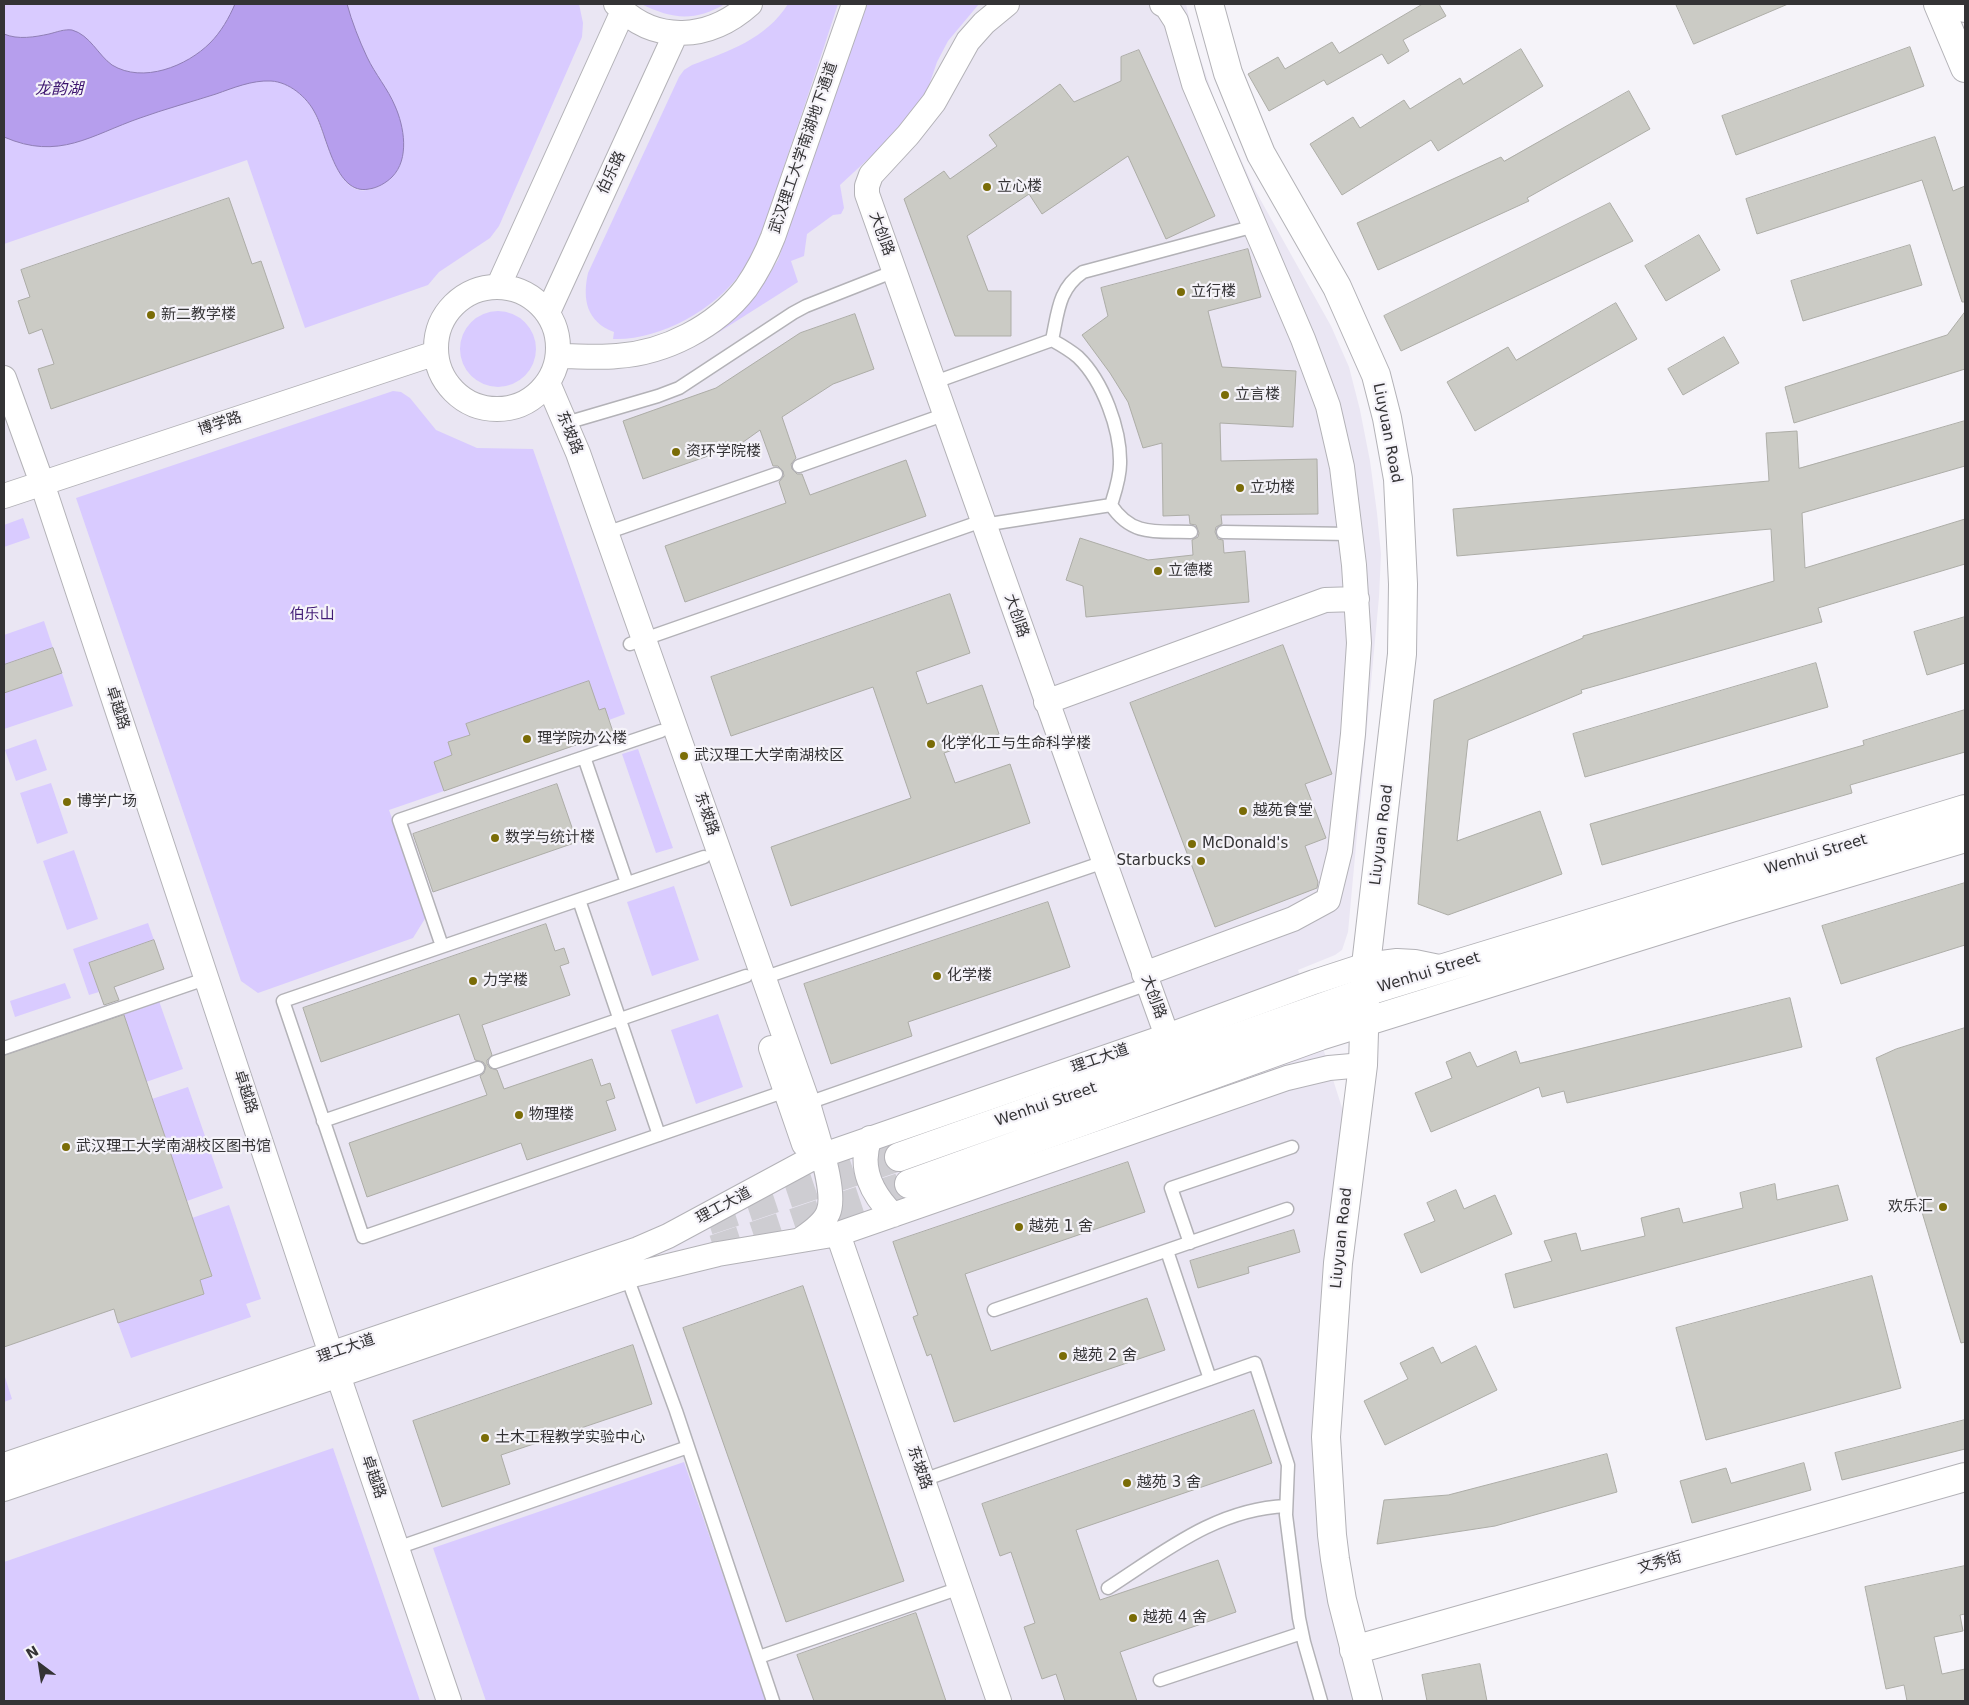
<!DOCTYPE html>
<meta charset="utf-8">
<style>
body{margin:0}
#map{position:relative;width:1969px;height:1705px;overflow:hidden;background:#f5f3f9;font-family:"DejaVu Sans",sans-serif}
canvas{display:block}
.frame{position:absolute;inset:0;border:5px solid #343335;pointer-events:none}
.north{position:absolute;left:15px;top:1640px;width:50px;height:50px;-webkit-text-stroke:4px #f5f3f9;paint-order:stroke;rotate:329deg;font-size:14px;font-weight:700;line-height:20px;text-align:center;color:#343335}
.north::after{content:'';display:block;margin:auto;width:18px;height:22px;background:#343335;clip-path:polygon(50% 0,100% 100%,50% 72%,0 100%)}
</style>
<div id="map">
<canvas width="1969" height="1705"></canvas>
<div class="frame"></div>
<div class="north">N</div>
</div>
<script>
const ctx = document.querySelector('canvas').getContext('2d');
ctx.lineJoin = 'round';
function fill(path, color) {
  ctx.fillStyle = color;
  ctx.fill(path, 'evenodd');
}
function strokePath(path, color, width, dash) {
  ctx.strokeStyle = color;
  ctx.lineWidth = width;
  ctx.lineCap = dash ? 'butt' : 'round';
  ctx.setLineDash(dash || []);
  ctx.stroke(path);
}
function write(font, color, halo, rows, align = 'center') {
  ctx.font = font + ' "DejaVu Sans","Noto Sans SC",sans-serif';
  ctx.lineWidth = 4.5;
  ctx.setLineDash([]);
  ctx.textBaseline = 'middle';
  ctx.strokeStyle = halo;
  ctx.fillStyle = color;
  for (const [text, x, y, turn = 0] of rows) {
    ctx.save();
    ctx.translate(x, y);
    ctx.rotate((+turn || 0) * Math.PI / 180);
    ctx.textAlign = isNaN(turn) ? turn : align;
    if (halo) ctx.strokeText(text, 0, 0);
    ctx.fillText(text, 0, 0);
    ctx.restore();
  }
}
const built = new Path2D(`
 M4,4H1186L1194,40L1217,107L1255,190L1331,326L1349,367L1360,410L1370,461L1377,513L1381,554L1379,597L1348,932L1342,950L1335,955L1298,970L1344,1114L1321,1355L1355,1701H4Z`);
const green = new Path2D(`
 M4,4H235C229,18 221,32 211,42C187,66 143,84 112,65C94,53 92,37 68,30C62,29 55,32 49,34C35,37 18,40 4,34Z
 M347,4H579L583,23L582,37L499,226L490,238L439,272L428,285L305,328L247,160L4,244V137C55,160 90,137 137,119C163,109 190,102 217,94C234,88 253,79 272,81C290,83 308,98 315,114C325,133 337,196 367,190C373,189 380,187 384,182C390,176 400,163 403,154C404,151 403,146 403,143C403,109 380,86 367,57C359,40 352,22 347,4Z
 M641,4H725C694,22 672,19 641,4Z
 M788,4H838C820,59 802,114 783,169C772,204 763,244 740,274C714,310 658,341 613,339L614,332C587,322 582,300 588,273L679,77L684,70L692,65C729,51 766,39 788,4Z
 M867,4H979L948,41L937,62L926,94L907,123L840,185L844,208L841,214L833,215L807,234L804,256L791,261L798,282L716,334C746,309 758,293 778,260Z
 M460 349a38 38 0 1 1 76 0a38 38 0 1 1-76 0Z
 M393,391L401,392L410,398L436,430L477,448L533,449L625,714L609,720L599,710L466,724L470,735L448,742L452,755L434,762L444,791L389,810L426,917L413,938L258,993L241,981L76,498Z
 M23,518L30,538L4,547V525Z
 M44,621L53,648L4,665V635Z
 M62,673L73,706L4,729V693Z
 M36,739L47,770L16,781L5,750Z
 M638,749L673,848L656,853L622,754Z
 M51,783L68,833L37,844L20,793Z
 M74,850L98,919L67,930L43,861Z
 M674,886L699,960L652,976L627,902Z
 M148,923L154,940L89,963L99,992L89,995L73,949Z
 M65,983L71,998L15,1017L10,1001Z
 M159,1001L183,1069L146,1082L123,1013Z
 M718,1014L743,1087L696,1104L671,1030Z
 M188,1087L223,1188L187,1201L152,1099Z
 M229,1205L261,1299L246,1304L251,1317L131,1358L118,1323L204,1294L200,1280L212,1275L192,1218Z
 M4,1374L12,1399L4,1402Z
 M333,1448L420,1701H4V1562Z
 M684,1462L766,1701H486L433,1548Z`);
const water = new Path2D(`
 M235,4H347C352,22 359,40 367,57C375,74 388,89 395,106C404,126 410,159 392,177C386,183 377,188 369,189C335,196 327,134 315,113C307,97 289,82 271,81C252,80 233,88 216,94C191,102 165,109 140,118C91,135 59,161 4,137V34C18,40 35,37 49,34C57,32 64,29 72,30C90,35 98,55 112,65C143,84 187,66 210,43C221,32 229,18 235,4Z`);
const building = new Path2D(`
 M1423,4H1439L1446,16L1403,40L1409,51L1388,64L1382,54L1327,85L1324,80L1269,111L1248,74L1278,57L1285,69L1332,42L1339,53Z
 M1676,4H1788L1694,44Z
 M1910,47L1924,86L1736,155L1722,116Z
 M1521,49L1543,86L1438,151L1431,140L1342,195L1310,144L1353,117L1360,128L1404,100L1410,109L1460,78L1463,84Z
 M1139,50L1215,216L1166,239L1128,156L1042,214L1029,194L967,236L988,291H1011V336H955L904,199L944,171L950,179L997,146L989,135L1060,84L1074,102L1121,81V57Z
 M1629,91L1650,129L1527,198L1529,201L1378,270L1357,223L1501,157L1504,161Z
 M1935,137L1953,191L1965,186V302H1962L1922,180L1757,234L1746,199Z
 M229,198L252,264L261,261L284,328L51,409L38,369L54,364L42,329L29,334L18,301L30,297L21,270Z
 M1610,203L1633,241L1401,351L1384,316Z
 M1699,235L1720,270L1666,301L1645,266Z
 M1910,245L1922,285L1803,321L1791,281Z
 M1248,249L1261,297L1208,311L1222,367L1296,371L1293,427L1220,423L1221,461L1317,459L1318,514L1221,515L1222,524L1216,527L1215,532L1218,539L1223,540L1224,553L1245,551L1249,602L1086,617L1083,586L1066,580L1080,538L1148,560L1193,555L1192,540L1198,537L1199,533L1196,525L1190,524L1189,515L1163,516L1162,443L1143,448L1128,402L1110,373L1082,335L1108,316L1101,288Z
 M1616,303L1637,339L1475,431L1447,382L1508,347L1516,360Z
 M1965,312V369L1794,423L1785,387L1947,335Z
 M855,314L874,369L833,384L782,417L796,458L791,464L792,469L797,474H802L810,495L906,460L926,516L685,602L665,546L786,503L779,482L784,476L783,471L778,466H773L760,430L739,445L643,479L623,421L716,388L800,333Z
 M1724,337L1739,363L1683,395L1668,369Z
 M1965,421V466L1802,513L1805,568L1965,519V564L1818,608L1822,622L1581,690L1582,693L1468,740L1457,841L1540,811L1562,874L1448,915L1418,904L1434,700L1583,638V636L1774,581L1771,529L1457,556L1453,509L1769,481L1766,433L1797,431L1799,468Z
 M950,594L970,653L916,672L927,704L982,685L999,734L944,753L955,783L1010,764L1030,823L791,906L771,847L911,798L873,687L731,736L711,677Z
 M1965,617V663L1927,675L1914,632Z
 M1283,645L1332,774L1305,784L1326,838L1305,846L1318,882L1317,888L1215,927L1130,703Z
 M53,648L62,673L4,693V665Z
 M1816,663L1828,707L1585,777L1573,734Z
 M589,681L599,710L605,708L613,732L444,791L434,762L452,755L448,742L470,735L466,724Z
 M1965,710V752L1850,785L1852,793L1602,865L1590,824L1864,745L1863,741Z
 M557,784L577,842L433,892L413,834Z
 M1965,883V945L1841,984L1822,926Z
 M1048,902L1070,967L908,1022L912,1036L831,1064L804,984Z
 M546,924L555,951L564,948L569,963L560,966L570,995L482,1025L492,1055L487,1060V1064L490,1068L497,1070L504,1089L592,1059L601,1086L610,1083L615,1098L606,1101L616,1130L527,1160L521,1143L367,1197L349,1143L487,1095L480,1076L484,1073L486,1066L483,1062L475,1060L459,1014L321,1062L303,1008Z
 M154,940L164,969L114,987L119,1000L104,1005L89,963Z
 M1790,998L1802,1047L1567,1103L1564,1091L1542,1097L1539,1087L1431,1132L1415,1093L1452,1078L1446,1062L1470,1052L1477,1067L1516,1051L1520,1063Z
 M124,1015L212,1276L200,1280L204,1294L118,1323L114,1309L4,1347V1056Z
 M1965,1028V1342L1961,1343L1876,1058L1896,1049Z
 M1128,1162L1145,1212L965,1274L991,1351L1147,1298L1165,1350L954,1422L931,1354L927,1356L913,1317L918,1315L893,1242Z
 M1775,1184L1777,1200L1838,1185L1848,1220L1514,1308L1505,1274L1552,1261L1544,1241L1576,1233L1581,1251L1645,1236L1641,1218L1679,1208L1683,1223L1743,1208L1740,1193Z
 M1456,1190L1464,1209L1495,1195L1512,1234L1421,1273L1404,1234L1435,1221L1427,1203Z
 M1294,1230L1300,1252L1248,1267L1249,1273L1198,1288L1190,1261Z
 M1872,1276L1901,1388L1706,1440L1676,1328Z
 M803,1286L904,1581L786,1622L683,1328Z
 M633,1345L652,1404L501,1455L510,1484L442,1507L413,1421Z
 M1476,1346L1497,1390L1385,1445L1364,1401L1408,1379L1400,1363L1433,1347L1441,1363Z
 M1254,1410L1272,1463L1076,1530L1100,1600L1218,1560L1236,1612L1120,1652L1137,1701H1065L1056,1674L1042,1679L1024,1627L1035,1623L1011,1552L1000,1556L982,1504Z
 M1965,1420V1449L1842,1480L1835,1453Z
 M1607,1454L1617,1492L1495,1526L1377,1544L1384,1500L1448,1495Z
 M1804,1463L1811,1490L1692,1523L1680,1481L1726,1468L1731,1483Z
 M1965,1566V1614L1960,1615L1963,1631L1934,1637L1942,1674L1965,1669V1701H1907L1904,1685L1886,1689L1865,1587Z
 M916,1613L946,1701H814L797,1655Z
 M1480,1664L1487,1701H1427L1422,1675Z`);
const secondaryTunnel = new Path2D(`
 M708,1221L899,1157
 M714,1249L909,1184`);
const service = new Path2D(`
 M1052,340C1058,313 1058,289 1083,272L1255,226
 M935,382L1052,340C1061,345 1070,350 1078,357C1103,381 1121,430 1120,464C1120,478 1115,492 1111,505
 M566,423L658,396L679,388L793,313L806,306L895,271
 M799,466L946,414
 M1111,505C1132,537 1157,531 1191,532
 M983,525L1111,505
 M1223,532L1350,534
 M606,533L776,474
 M630,644L982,521
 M584,757L627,883
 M704,857L283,1001L363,1237L786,1091
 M579,900L659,1135
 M442,946L399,820L661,731
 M763,978L1104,862
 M4,1048L208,978
 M495,1062L746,976
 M808,1103L1148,984
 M323,1121L478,1068
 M1190,1243L1171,1188L1292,1147
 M1167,1251L1210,1379
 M627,1277L676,1411L773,1701
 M994,1310L1287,1209
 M923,1480L1255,1363L1288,1465L1286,1515L1299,1618L1304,1642L1321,1701
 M397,1548L688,1447
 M1108,1588C1164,1552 1216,1509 1286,1506
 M759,1657L960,1588
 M1160,1680L1302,1633`);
const minor = new Path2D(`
 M616,4C655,45 710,40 750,4
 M1007,4L984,23L968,41L934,102L908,135L871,175L867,186V194C968,474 1065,756 1167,1036
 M436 348a61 61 0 1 1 122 0a61 61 0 1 1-122 0Z
 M498,287L623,11
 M548,312L676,33
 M559,356C578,356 597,358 617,356C665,353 716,327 746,288C757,272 766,255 773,237L854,4
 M4,378L42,483L338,1375L449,1701
 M548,383L578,453L808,1103C814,1128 838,1192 828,1213C823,1225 810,1233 800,1240
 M4,496L436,353
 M1046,702L1325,600L1357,599
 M1144,974L1293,919L1328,900L1340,851L1353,734L1359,643L1354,565L1342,467L1328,406L1303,339L1194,84L1176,21L1167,7L1162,4
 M771,1048L804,1144
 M870,1138C858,1167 872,1194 893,1215
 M838,1234L999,1701
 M4,1465L638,1249L668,1236L809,1160L1167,1036L1314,982L1366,965L1397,961L1415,962L1444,968
 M4,1489L636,1274L718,1254L838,1234L1287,1078L1329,1068L1363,1065`);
const tertiary = new Path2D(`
 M1209,4L1228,73L1261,154L1337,287L1376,375L1387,418L1398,479L1403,584L1402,654L1366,965L1363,1065L1338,1263L1326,1437L1332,1535L1335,1559L1342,1600L1368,1701
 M1354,1650L1965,1477`);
const secondary = new Path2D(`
 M1938,4L1965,68
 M1963,4L1965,8
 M899,1157L1365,992L1965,809
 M909,1184L1320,1036L1731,908L1965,838`);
const markers = [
 [987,187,5,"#7a6c07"],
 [1181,292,5,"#7a6c07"],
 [151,315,5,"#7a6c07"],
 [1225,395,5,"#7a6c07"],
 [676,452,5,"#7a6c07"],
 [1240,488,5,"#7a6c07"],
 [1158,571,5,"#7a6c07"],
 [527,739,5,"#7a6c07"],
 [931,744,5,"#7a6c07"],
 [684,756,5,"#7a6c07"],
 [67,802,5,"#7a6c07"],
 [1243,811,5,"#7a6c07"],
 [495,838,5,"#7a6c07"],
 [1192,844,5,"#7a6c07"],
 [1201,861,5,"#7a6c07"],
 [937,976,5,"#7a6c07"],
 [473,981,5,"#7a6c07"],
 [519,1115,5,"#7a6c07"],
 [66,1147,5,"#7a6c07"],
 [1943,1207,5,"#7a6c07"],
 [1019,1227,5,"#7a6c07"],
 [1063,1356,5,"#7a6c07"],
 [485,1438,5,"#7a6c07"],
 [1127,1483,5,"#7a6c07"],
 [1133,1618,5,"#7a6c07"]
];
const streetNames = [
 ["武汉理工大学南湖地下通道",804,148,-71],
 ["伯乐路",612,173,-65],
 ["大创路",881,234,70],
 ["博学路",220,424,-18],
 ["东坡路",569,433,68],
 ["Liuyuan Road",1387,433,79],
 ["大创路",1016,616,71],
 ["卓越路",117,708,72],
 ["东坡路",706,814,71],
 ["Liuyuan Road",1382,835,-83],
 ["Wenhui Street",1816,855,-17],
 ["Wenhui Street",1429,973,-17],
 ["大创路",1153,997,70],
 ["理工大道",1100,1059,-19],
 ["卓越路",245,1092,72],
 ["Wenhui Street",1046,1105,-19],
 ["理工大道",724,1206,-28],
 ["Liuyuan Road",1342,1238,-84],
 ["理工大道",346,1349,-19],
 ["东坡路",919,1468,71],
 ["卓越路",373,1477,71],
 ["文秀街",1660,1563,-16]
];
const poiNames = [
 ["立心楼",997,187],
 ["立行楼",1191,292],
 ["新二教学楼",161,315],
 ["立言楼",1235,395],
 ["资环学院楼",686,452],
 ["立功楼",1250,488],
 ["立德楼",1168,571],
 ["理学院办公楼",537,739],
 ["化学化工与生命科学楼",941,744],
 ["武汉理工大学南湖校区",694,756],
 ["博学广场",77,802],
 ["越苑食堂",1253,811],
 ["数学与统计楼",505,838],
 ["McDonald's",1202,844],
 ["Starbucks",1191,861,"right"],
 ["化学楼",947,976],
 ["力学楼",483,981],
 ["物理楼",529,1115],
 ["武汉理工大学南湖校区图书馆",76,1147],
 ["欢乐汇",1933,1207,"right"],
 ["越苑 1 舍",1029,1227],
 ["越苑 2 舍",1073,1356],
 ["土木工程教学实验中心",495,1438],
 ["越苑 3 舍",1137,1483],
 ["越苑 4 舍",1143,1618]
];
const parkNames = [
 ["伯乐山",312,615]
];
const waterNames = [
 ["龙韵湖",59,90]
];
fill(built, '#eae6f3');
fill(green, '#d9cbff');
fill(water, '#b69eed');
strokePath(water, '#8f7eb6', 1);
fill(building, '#cbcbc5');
strokePath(building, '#adada7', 1);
strokePath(secondaryTunnel, '#cecdd2', 28, [28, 14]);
strokePath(service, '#b3b2b7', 15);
strokePath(minor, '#b3b2b7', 26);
strokePath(tertiary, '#b3b2b7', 30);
strokePath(secondary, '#b3b2b7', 30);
strokePath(service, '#fff', 12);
strokePath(minor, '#fff', 24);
strokePath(tertiary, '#fff', 28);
strokePath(secondary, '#fff', 28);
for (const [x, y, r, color] of markers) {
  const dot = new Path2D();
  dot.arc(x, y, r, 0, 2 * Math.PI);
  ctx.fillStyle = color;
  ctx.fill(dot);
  strokePath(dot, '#f5f3f9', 2);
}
write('15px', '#343335', '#f5f3f9', streetNames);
write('15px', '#343335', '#f5f3f9', poiNames, 'left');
write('15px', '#421c76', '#f5f3f9', parkNames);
write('italic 16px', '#3c136e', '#f5f3f9', waterNames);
</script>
